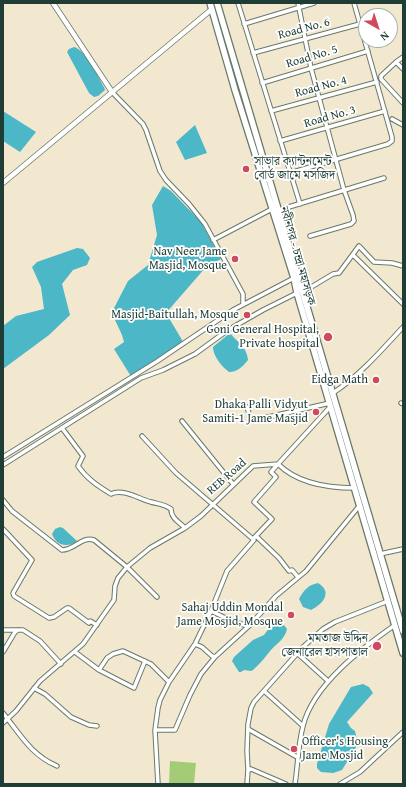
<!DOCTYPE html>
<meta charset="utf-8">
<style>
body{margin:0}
#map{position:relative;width:406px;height:787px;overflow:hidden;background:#f2e8cf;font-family:"Gentium Book Plus",serif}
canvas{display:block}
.frame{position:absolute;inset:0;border:4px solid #1f3d34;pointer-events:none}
.north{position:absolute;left:358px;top:8px;width:40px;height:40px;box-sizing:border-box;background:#fff;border:1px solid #a5b1ae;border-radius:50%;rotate:141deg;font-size:11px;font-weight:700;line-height:16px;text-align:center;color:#1f3d34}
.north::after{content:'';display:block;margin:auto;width:14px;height:18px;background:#d1495b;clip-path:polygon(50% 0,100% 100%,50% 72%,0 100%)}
</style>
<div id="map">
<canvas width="406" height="787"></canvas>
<div class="frame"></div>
<div class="north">N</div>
</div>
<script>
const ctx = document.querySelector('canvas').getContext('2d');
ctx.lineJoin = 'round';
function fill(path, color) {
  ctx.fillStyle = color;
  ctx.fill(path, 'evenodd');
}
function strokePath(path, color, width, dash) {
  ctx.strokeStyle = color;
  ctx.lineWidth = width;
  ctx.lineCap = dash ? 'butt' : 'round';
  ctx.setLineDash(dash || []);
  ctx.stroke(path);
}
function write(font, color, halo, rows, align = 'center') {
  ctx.font = font + ' "Gentium Book Plus","Noto Serif Bengali",serif';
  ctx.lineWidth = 3.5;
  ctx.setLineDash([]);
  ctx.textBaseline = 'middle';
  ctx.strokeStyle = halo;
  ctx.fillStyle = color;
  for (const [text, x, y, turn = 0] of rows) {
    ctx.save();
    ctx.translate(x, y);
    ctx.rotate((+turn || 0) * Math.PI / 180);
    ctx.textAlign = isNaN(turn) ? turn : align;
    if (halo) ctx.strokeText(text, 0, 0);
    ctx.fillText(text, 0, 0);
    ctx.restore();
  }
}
const green = new Path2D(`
 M170,761L196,763L194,784H169Z`);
const water = new Path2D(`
 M74,47C86,50 98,77 104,87L105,90L98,96L94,97L89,93L67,52L69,49Z
 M3,111L36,132L20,152L3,141Z
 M195,125L207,153L185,160L176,142Z
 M163,186L171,191L201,222L221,259L206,267L166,313L185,345L132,378L114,349L124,342L122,335L115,320L113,310L128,281L148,265L157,235L152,205Z
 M77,248L83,249L90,258L87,265L73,270L62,284L70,315L49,335L3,369V326L16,316L44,309L41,287L32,267L37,262Z
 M230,333C237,342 247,347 248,360C243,366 238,372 229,372C222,367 213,356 213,347Z
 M60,527L63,528L77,541C68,548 56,546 52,534L55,529Z
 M318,583C333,592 323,604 311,610L303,607L299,599C304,590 308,585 318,583Z
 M276,619L280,620L287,629C285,639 277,643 271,650C265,657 260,664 253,670L251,671L244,670L241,672H239L232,661L234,657L253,640L264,635Z
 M363,684L369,687L373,693L347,722L351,728L355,731L358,744L342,770L333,773L321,772L317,768V764L329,724L351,687Z`);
const minor = new Path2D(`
 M238,3L300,204
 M298,3L311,68L344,190L353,215L354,221L351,224L310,236
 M244,24L314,3
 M253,53L360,24
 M403,57L396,62L403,69
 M396,62L381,76V79L403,103
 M262,83L368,51
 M112,92L143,124L146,130L160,171L166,180L189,204L205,224L243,294V305
 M271,111L377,82
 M392,119L403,125
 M280,141L385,111
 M290,173L388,144L392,141V137L354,3
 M279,210L384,178
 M213,240L272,209
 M353,255L403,304
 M303,292L333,274L339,273L359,246L374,262L392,263L403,266
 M333,393C360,375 381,351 403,327
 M401,403L403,404
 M247,407L250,417L255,420L330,403
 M182,421L233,484
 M62,428L83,456L78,466C87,479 98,486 111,494C123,488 139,499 151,502C158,504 164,504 171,509C171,518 179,522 185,528
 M142,436L176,473L254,540L227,571L211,611L195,644L169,682L160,700L158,708L155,730L158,784
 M3,457L156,362L233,310L294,278
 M3,465L141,378L163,370L195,354L228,330L263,310L297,293
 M3,500L12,511L62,550C75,550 81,536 94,540L127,567L157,597
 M3,529L32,560L13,593L14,596L49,618L54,617L67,608H69L89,623L90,621L97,625
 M256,536L279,558L289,571L292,570L298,577
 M253,539L272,519L254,502L276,477L271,472L278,464C297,483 329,488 355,488
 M380,554L403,549
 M211,611L234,622L249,626
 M3,630H23L40,641L61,664
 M195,644L202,647L212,656L215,657
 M3,652L15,632L18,630
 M75,652L99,670L107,658L113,654L123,651L151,664L169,682
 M297,653L328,681
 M99,670L134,688L145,661
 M34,688L45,694L71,717L89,725L97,726
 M264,691L303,726
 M3,713C20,734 31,755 57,766
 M3,723L16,711L40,681L83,644L114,600L115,586L118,578L127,567L150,548L185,528L201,516L253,466L278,464L331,406
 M248,729L297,757
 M155,730H175L190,695L201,674L215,657L250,625L276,596L306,571L360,505
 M248,770L251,769L286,784
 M247,784L248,770L247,751L248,724L251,708L254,702L303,647L323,629L335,622L388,601
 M295,784C298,764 298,745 303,726C313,685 362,648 395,625
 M340,784L360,772L403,732`);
const tertiary = new Path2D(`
 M53,3L112,92
 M3,183L212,9`);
const trunk = new Path2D(`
 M210,3L235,90L294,278L297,293L403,653
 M217,3L403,631`);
const markers = [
 [246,169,4,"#d1495b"],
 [235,259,4,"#d1495b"],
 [247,315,4,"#d1495b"],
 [328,337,5,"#d1495b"],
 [376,380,4,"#d1495b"],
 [316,412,4,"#d1495b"],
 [291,615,4,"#d1495b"],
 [377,646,5,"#d1495b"],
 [294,749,4,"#d1495b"]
];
const streetNames = [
 ["Road No. 6",304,29,-15],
 ["Road No. 5",312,57,-17],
 ["Road No. 4",321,87,-15],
 ["Road No. 3",330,117,-16],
 ["নবীনগর - চন্দ্রা মহাসড়ক",297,256,74],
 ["REB Road",227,477,-41]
];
const poiNames = [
 ["সাভার ক্যান্টনমেন্ট",254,162,"left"],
 ["বোর্ড জামে মসজিদ",254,176,"left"],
 ["Nav Neer Jame",227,252],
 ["Masjid, Mosque",227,266],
 ["Masjid-Baitullah, Mosque",239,315],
 ["Goni General Hospital,",319,330],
 ["Private hospital",319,344],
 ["Eidga Math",368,380],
 ["Dhaka Palli Vidyut",308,405],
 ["Samiti-1 Jame Masjid",308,419],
 ["Sahaj Uddin Mondal",283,608],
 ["Jame Mosjid, Mosque",283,622],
 ["মমতাজ উদ্দিন",368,639],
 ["জেনারেল হাসপাতাল",368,653],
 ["Officer's Housing",302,742,"left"],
 ["Jame Mosjid",302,756,"left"]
];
fill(green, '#a4cc77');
fill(water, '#4bb7c7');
strokePath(minor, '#69796a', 5.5);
strokePath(tertiary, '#69796a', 6);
strokePath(trunk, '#69796a', 8);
strokePath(minor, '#fff', 3.5);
strokePath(tertiary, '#fff', 4.5);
strokePath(trunk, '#fff', 5.5);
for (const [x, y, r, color] of markers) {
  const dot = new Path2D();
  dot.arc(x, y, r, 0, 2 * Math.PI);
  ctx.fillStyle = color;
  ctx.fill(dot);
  strokePath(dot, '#fff', 1.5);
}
write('12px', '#1f3d34', '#fff', streetNames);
write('12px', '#1f3d34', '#fff', poiNames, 'right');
</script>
